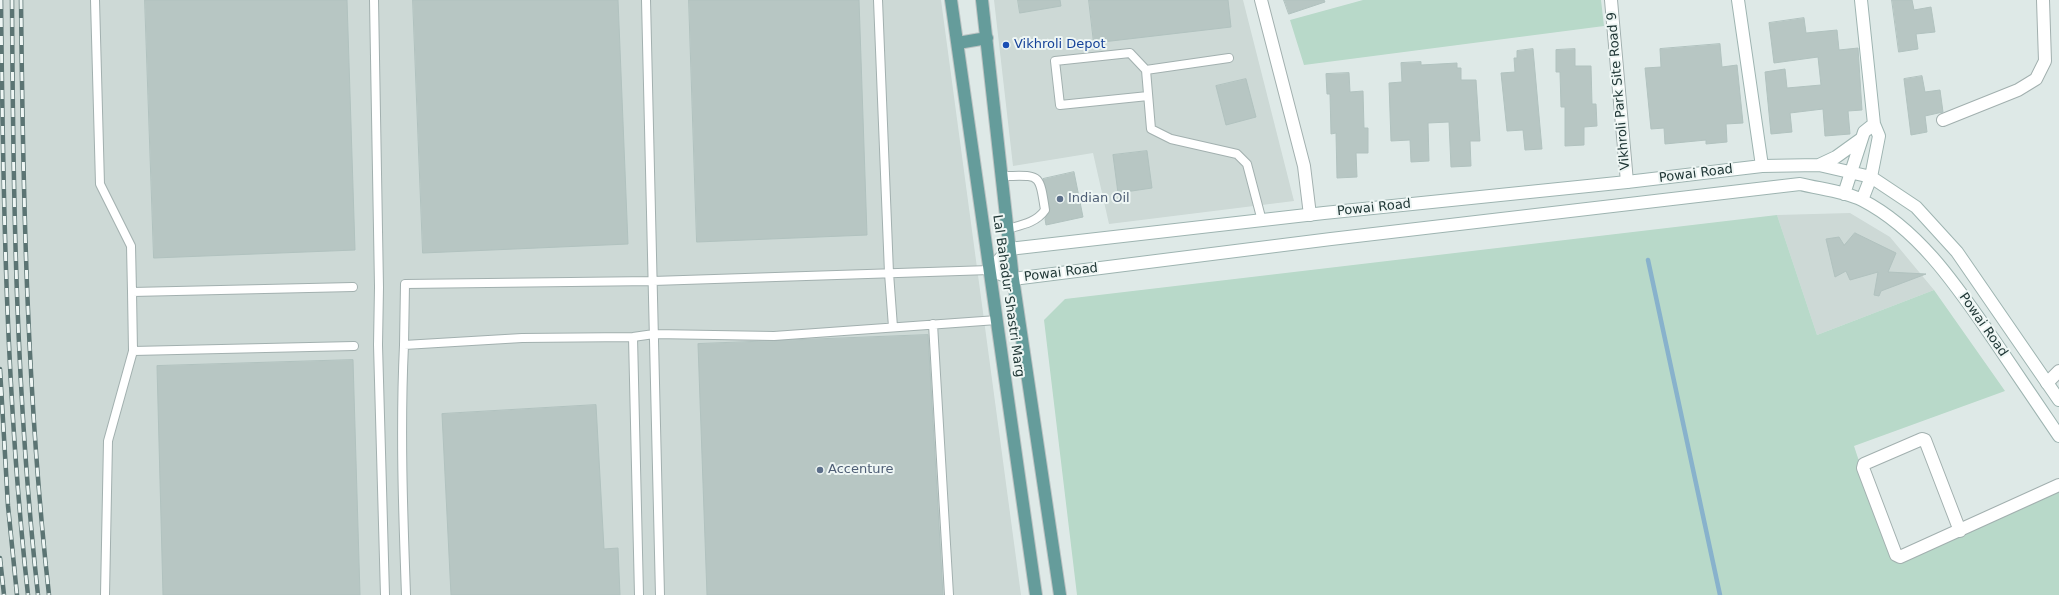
<!DOCTYPE html>
<style>
body{margin:0}
canvas{display:block;background:#dee9e7}
</style>
<canvas width="2059" height="595"></canvas>
<script>
const ctx = document.querySelector('canvas').getContext('2d');
ctx.lineJoin = 'round';
function fill(path, color) {
  ctx.fillStyle = color;
  ctx.fill(path, 'evenodd');
}
function strokePath(path, color, width, dash) {
  ctx.strokeStyle = color;
  ctx.lineWidth = width;
  ctx.lineCap = dash ? 'butt' : 'round';
  ctx.setLineDash(dash || []);
  ctx.stroke(path);
}
function write(font, color, halo, rows, align = 'center') {
  ctx.font = font + ' "DejaVu Sans",sans-serif';
  ctx.lineWidth = 4;
  ctx.setLineDash([]);
  ctx.textBaseline = 'middle';
  ctx.strokeStyle = halo;
  ctx.fillStyle = color;
  for (const [text, x, y, turn = 0] of rows) {
    ctx.save();
    ctx.translate(x, y);
    ctx.rotate((+turn || 0) * Math.PI / 180);
    ctx.textAlign = isNaN(turn) ? turn : align;
    if (halo) ctx.strokeText(text, 0, 0);
    ctx.fillText(text, 0, 0);
    ctx.restore();
  }
}
const built = new Path2D(`
 M0,0H941L1021,595H0Z
 M994,0H1243L1294,201L1109,224L1093,153L1013,166Z
 M1850,213L1890,237L1934,290L1817,335L1777,215Z`);
const green = new Path2D(`
 M1363,0H1601L1604,26L1304,65L1290,20Z
 M1777,215L1817,335L1934,290L2005,391L1854,446L1890,555L2059,489V595H1077L1044,320L1065,299Z`);
const stream = new Path2D(`
 M1648,260L1720,595`);
const building = new Path2D(`
 M145,0H347L355,250L154,258Z
 M413,0H618L628,244L423,253Z
 M689,0H859L867,235L697,242Z
 M1018,0H1060L1061,6L1020,13Z
 M1089,0H1228L1231,27L1094,43Z
 M1284,0H1324L1325,2L1289,14Z
 M1892,0H1912L1914,10L1931,7L1935,32L1916,34L1918,49L1899,52Z
 M1804,18L1806,33L1837,30L1839,50L1858,48L1862,110L1848,111L1850,134L1825,136L1823,109L1790,113L1792,132L1771,134L1765,72L1785,69L1787,88L1821,85L1818,57L1774,63L1769,23Z
 M1720,44L1722,67L1737,65L1743,123L1726,124L1727,142L1706,144V140L1665,144L1664,128L1651,129L1645,68L1661,67L1660,49Z
 M1533,49L1542,149L1525,150L1523,130L1507,131L1501,73L1515,72L1514,58H1517V51Z
 M1575,49V66H1591L1592,104H1596L1597,126L1584,127V145L1565,146V107H1561L1560,72H1556V50Z
 M1421,62V65L1457,63V68H1461V80H1476L1480,141H1470L1471,166L1451,167L1449,122L1428,123L1429,161L1411,162L1410,140L1391,141L1389,83L1402,82L1401,63Z
 M1349,73L1350,92L1363,91L1364,128H1368V153H1356L1357,177L1337,178L1336,133L1331,134L1330,94H1327L1326,74Z
 M1922,76L1925,92L1940,90L1943,112L1925,116L1927,132L1911,135L1904,79Z
 M1246,79L1256,117L1226,125L1216,86Z
 M1147,151L1152,188L1118,193L1113,155Z
 M1074,172L1083,217L1046,225L1045,219L1050,209L1043,179Z
 M1855,233L1896,253L1888,272L1926,274L1881,291L1879,296L1874,295L1878,272L1850,280L1846,271L1835,277L1826,239L1839,237L1844,245Z
 M928,335L943,595H707L698,344Z
 M353,360L360,595H163L157,366Z
 M596,405L604,549L618,548L620,595H451L442,414Z`);
const lane = new Path2D(`
 M95,0L100,184L131,246L132,292L133,351L108,441L105,595
 M374,0L379,287L378,345L385,595
 M646,0L660,595
 M878,0L889,273L893,327
 M1146,70L1151,129L1171,139L1237,154L1247,164L1262,221
 M1148,96L1060,105L1055,61L1130,53L1146,70L1229,58
 M1001,176C1040,176 1039,171 1045,210C1036,223 1021,225 1007,229
 M990,270L653,281L405,284L404,345L522,338L633,337L654,334L774,336L997,320
 M132,292L353,287
 M933,324L949,595
 M633,337L639,595
 M404,345C400,429 403,512 406,595
 M133,351L354,346`);
const street = new Path2D(`
 M1261,0L1304,166L1310,215
 M1611,0L1627,182
 M1943,120L2018,90L2036,79L2045,61L2043,0
 M2047,383L2059,371
 M1960,531L1925,440L1922,439L1864,464L1863,468L1896,555L1900,557L2059,485`);
const secondary = new Path2D(`
 M1738,0L1762,166
 M1861,0L1874,124L1879,136L1871,177L1862,200
 M1819,165L1836,157L1861,139
 M1844,194L1864,132L1874,124
 M2059,400L1957,252L1916,207L1871,177L1819,165L1762,166L1627,182L1324,213L1009,249L990,270L1013,279L1331,239L1800,184C1820,189 1844,191 1862,200C1920,230 1958,288 1994,340C2016,372 2037,404 2059,436`);
const primary = new Path2D(`
 M951,0L1036,595
 M982,0L1013,279L1060,595
 M958,43L987,38`);
const rail = new Path2D(`
 M1,0C3,198 6,398 28,595
 M12,0C13,198 16,398 38,595
 M21,0C23,199 27,398 49,595
 M0,369L8,506L17,595
 M0,558L4,595`);
const markers = [
 [1006,45,4,"#1a4fb4"],
 [1060,199,4,"#5c6f8a"],
 [820,470,4,"#5c6f8a"]
];
const transitNames = [
 ["Vikhroli Depot",1014,45]
];
const streetNames = [
 ["Vikhroli Park Site Road 9",1619,91,-95],
 ["Powai Road",1696,174,-7],
 ["Powai Road",1374,208,-6],
 ["Powai Road",1061,273,-7],
 ["Lal Bahadur Shastri Marg",1008,296,82],
 ["Powai Road",1983,325,55]
];
const serviceNames = [
 ["Indian Oil",1068,199],
 ["Accenture",828,470]
];
fill(built, '#cdd9d6');
fill(green, '#b8d9c9');
strokePath(stream, '#88b2cc', 4.5);
fill(building, '#b7c6c3');
strokePath(building, '#b1c2bf', 1);
strokePath(lane, '#a2b0af', 10);
strokePath(street, '#a2b0af', 14);
strokePath(secondary, '#9eb4b1', 14);
strokePath(primary, '#bcc3c3', 14);
strokePath(lane, '#fff', 8);
strokePath(street, '#fff', 12);
strokePath(secondary, '#fff', 12);
strokePath(primary, '#659c9b', 12);
strokePath(rail, '#5b7473', 4.5);
strokePath(rail, '#eef6f4', 3, [9]);
for (const [x, y, r, color] of markers) {
  const dot = new Path2D();
  dot.arc(x, y, r, 0, 2 * Math.PI);
  ctx.fillStyle = color;
  ctx.fill(dot);
  strokePath(dot, '#eef6f4', 1.5);
}
write('13px', '#164399', '#eef6f4', transitNames, 'left');
write('13px', '#213837', '#eef6f4', streetNames);
write('13px', '#4e5e75', '#eef6f4', serviceNames, 'left');
</script>
